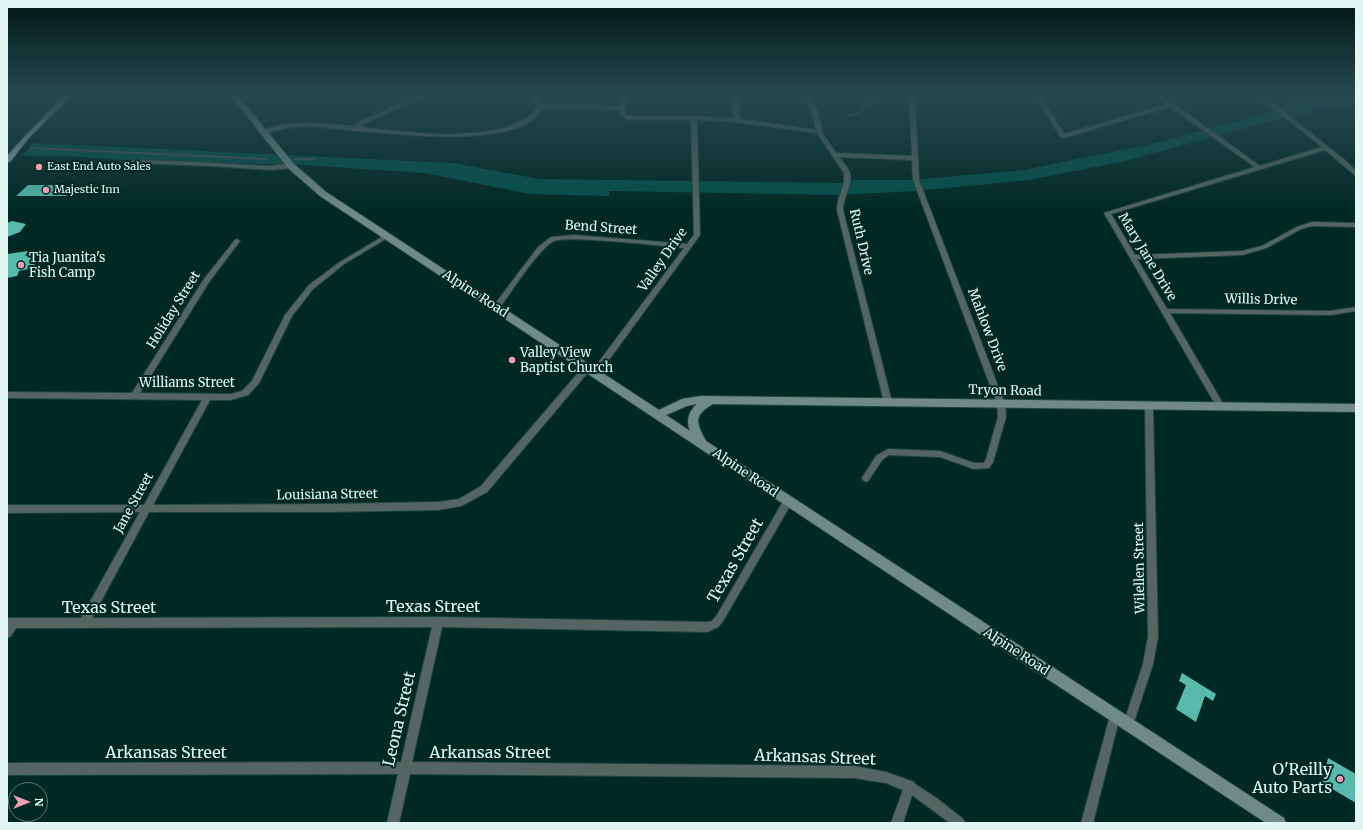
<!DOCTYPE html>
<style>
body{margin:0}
#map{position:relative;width:1363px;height:830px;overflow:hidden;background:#002924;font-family:Merriweather,serif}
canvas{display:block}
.frame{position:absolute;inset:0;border:8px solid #e1f6f3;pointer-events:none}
.north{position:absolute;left:8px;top:782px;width:40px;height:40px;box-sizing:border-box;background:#002924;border:1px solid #5a7b77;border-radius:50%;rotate:90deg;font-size:11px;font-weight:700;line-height:16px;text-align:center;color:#e1f6f3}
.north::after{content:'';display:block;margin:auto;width:14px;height:18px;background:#f29aaf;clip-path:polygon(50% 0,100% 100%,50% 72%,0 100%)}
</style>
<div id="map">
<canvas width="1363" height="830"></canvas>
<div class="frame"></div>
<div class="north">N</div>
</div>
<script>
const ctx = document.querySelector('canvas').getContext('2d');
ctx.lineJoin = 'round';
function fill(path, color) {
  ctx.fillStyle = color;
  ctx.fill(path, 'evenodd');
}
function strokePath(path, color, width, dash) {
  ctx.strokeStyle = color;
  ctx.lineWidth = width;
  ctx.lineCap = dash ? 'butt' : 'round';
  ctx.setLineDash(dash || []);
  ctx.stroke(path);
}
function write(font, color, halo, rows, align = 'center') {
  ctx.font = font + ' Merriweather,serif';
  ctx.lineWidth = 4;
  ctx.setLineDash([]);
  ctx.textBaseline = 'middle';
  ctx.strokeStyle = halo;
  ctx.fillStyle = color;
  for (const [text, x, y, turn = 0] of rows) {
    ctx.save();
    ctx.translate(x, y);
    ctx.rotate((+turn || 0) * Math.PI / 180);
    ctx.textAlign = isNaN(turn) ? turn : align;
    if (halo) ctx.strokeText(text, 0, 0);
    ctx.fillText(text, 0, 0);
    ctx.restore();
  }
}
const green = new Path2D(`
 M1305,96H1356V102L1328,111L1323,107L1292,118H1282L1121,162L1029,180L915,191L839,195L610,191L609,196L530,194L425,173L304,165L124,160L67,156H22L33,143L453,163L539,179L841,183L853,180H912L1024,170L1156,143L1274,111Z`);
const stream = new Path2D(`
 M848,116L860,112L878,96
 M31,148L266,159
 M295,159H314`);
const building = new Path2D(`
 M28,185H76L66,196H16Z
 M12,221L26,224L20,232L7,237V223Z
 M28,251L25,256L35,254L32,262L36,261L33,268L19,271L17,276L7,278V254Z
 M1182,673L1216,694L1213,701L1205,696L1196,722L1176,709L1186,685L1179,681Z
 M1328,758L1356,774V803L1322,783Z`);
const street = new Path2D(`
 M419,96H426L365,123L360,127C411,132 469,142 518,123C526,119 535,115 536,105L533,101L526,96C534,96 538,99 542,105L620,106V96H626L625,114L628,116H694L734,119L732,96H738L740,119L816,130L811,108L805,96H810L817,108L823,134L836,153L912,156L909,96H915L919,180L1005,404L1006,417L993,462L989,468L974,469L940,457L889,455L882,460L869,480L866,482L863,480L862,478L876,456L888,449L940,451L974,463H984L986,459L998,417L997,404L913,180L912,160L839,157C842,162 848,167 850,173C853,182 843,199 843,210L892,402L891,404H885L884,402L837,210L838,201L844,182V173L817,133L726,121L697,120L700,235L598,375H592L591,373L592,371L684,248C665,246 565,235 554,241C537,250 511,293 498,310H496L492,308L538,247L551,237L574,235L687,244L694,235L691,120H627L620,115V110L541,109C522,157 348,128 305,126L287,128L263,134L260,132C280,119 330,124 354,126L361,121Z
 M1036,96H1041L1064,134L1167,104L1157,96H1163L1260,166L1322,147L1258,96H1264L1346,161L1356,171V176L1325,150L1111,214L1135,255L1242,251L1262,246L1297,227L1312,222L1356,223V227L1312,226L1301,229L1266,248L1242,255L1137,259L1167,309L1330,311L1356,307V311L1330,315L1170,313L1225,407L1221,410L1218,409L1104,213L1255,167L1170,107L1063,138L1060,136Z
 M134,160C178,161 223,163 267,166C275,166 288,162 294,166L291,168L272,170L210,166L132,163V161Z
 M387,234L389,235V237L344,264L313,289L292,316L259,383L248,395L231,400H210L153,505L327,504L438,502L459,499L481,486L584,366H590L591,368L590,370L487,492L461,506L438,510L327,512H149L92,618L438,617L707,622L712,621L717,615L785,498L788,497L791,498L792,501L791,504L723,621L718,627L707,632L442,627L412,762L854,766L886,772L914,782L915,784L938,799L963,819L965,823H950L912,795L903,823H891L903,790L886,783L854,778L410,774L399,823H387L398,774L7,775V763L401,762L432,627L16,628L11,636L7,638V618H81L140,512L7,513V505H144L202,400L7,398V392L132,393L204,279L235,240L237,239L240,241L209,282L140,393L231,394L242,391L252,381L285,315L309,285L340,262Z
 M1149,403L1153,406L1158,637L1153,664L1133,725L1132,729L1128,730L1124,729L1123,725L1143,664L1148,637L1145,406Z
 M1115,711L1119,712L1120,716L1093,823H1081L1110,716L1111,712Z`);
const secondary = new Path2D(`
 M231,96H238L294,164L326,192L659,410L682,399L701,396L1356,404V412L713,404C693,415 696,423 706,441L1284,818L1286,823H1266L1017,659L320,196L288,168ZM697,404C688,412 686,421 690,431L666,415L687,406Z`);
const primary = new Path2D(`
 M64,96H71L28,139L10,162H7V156L24,137Z`);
const markers = [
 [39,167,4,"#f29aaf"],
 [46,190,4,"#f29aaf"],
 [21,265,4,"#f29aaf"],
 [512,360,4,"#f29aaf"],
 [1340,779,4,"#f29aaf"]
];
const farPoinames = [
 ["East End Auto Sales",47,167],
 ["Majestic Inn",54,190]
];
const streetNames = [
 ["Bend Street",601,228,4],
 ["Ruth Drive",861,242,77],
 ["Mary Jane Drive",1147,257,59],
 ["Valley Drive",663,260,-55],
 ["Alpine Road",475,294,33],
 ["Willis Drive",1261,300,1],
 ["Holiday Street",174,310,-58],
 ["Mahlow Drive",987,330,69],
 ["Williams Street",187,383],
 ["Tryon Road",1005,391,1],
 ["Alpine Road",745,473,34],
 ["Louisiana Street",327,495,-1],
 ["Jane Street",134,503,-61],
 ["Wilellen Street",1140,568,-91],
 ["Alpine Road",1016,652,33]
];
const poiNames = [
 ["Tia Juanita's",29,258],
 ["Fish Camp",29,273],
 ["Valley View",520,353],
 ["Baptist Church",520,368]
];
const nearStreetnames = [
 ["Texas Street",736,561,-60],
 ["Texas Street",433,607],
 ["Texas Street",109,608],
 ["Leona Street",400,719,-77],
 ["Arkansas Street",166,753],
 ["Arkansas Street",490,753],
 ["Arkansas Street",815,758,2]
];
const nearPoinames = [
 ["O'Reilly",1332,770],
 ["Auto Parts",1332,788]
];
fill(green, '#035049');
strokePath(stream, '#475654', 2);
fill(building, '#57baad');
strokePath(street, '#204641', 2);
strokePath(secondary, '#204641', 2);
strokePath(primary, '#204641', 2);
fill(street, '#546562');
fill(secondary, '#708b86');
fill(primary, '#85a8a3');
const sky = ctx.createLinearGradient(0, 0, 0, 212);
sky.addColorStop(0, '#001714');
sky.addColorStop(0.45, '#264950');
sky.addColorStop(1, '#26495000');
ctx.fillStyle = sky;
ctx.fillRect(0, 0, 1363, 212);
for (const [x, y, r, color] of markers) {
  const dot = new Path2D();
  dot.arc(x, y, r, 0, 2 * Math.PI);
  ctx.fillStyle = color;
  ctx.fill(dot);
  strokePath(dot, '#002924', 1.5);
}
write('11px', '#e1f6f3', '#002924', farPoinames, 'left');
write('13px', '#e1f6f3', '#002924', streetNames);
write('13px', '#e1f6f3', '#002924', poiNames, 'left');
write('16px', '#e1f6f3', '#002924', nearStreetnames);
write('16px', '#e1f6f3', '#002924', nearPoinames, 'right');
</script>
